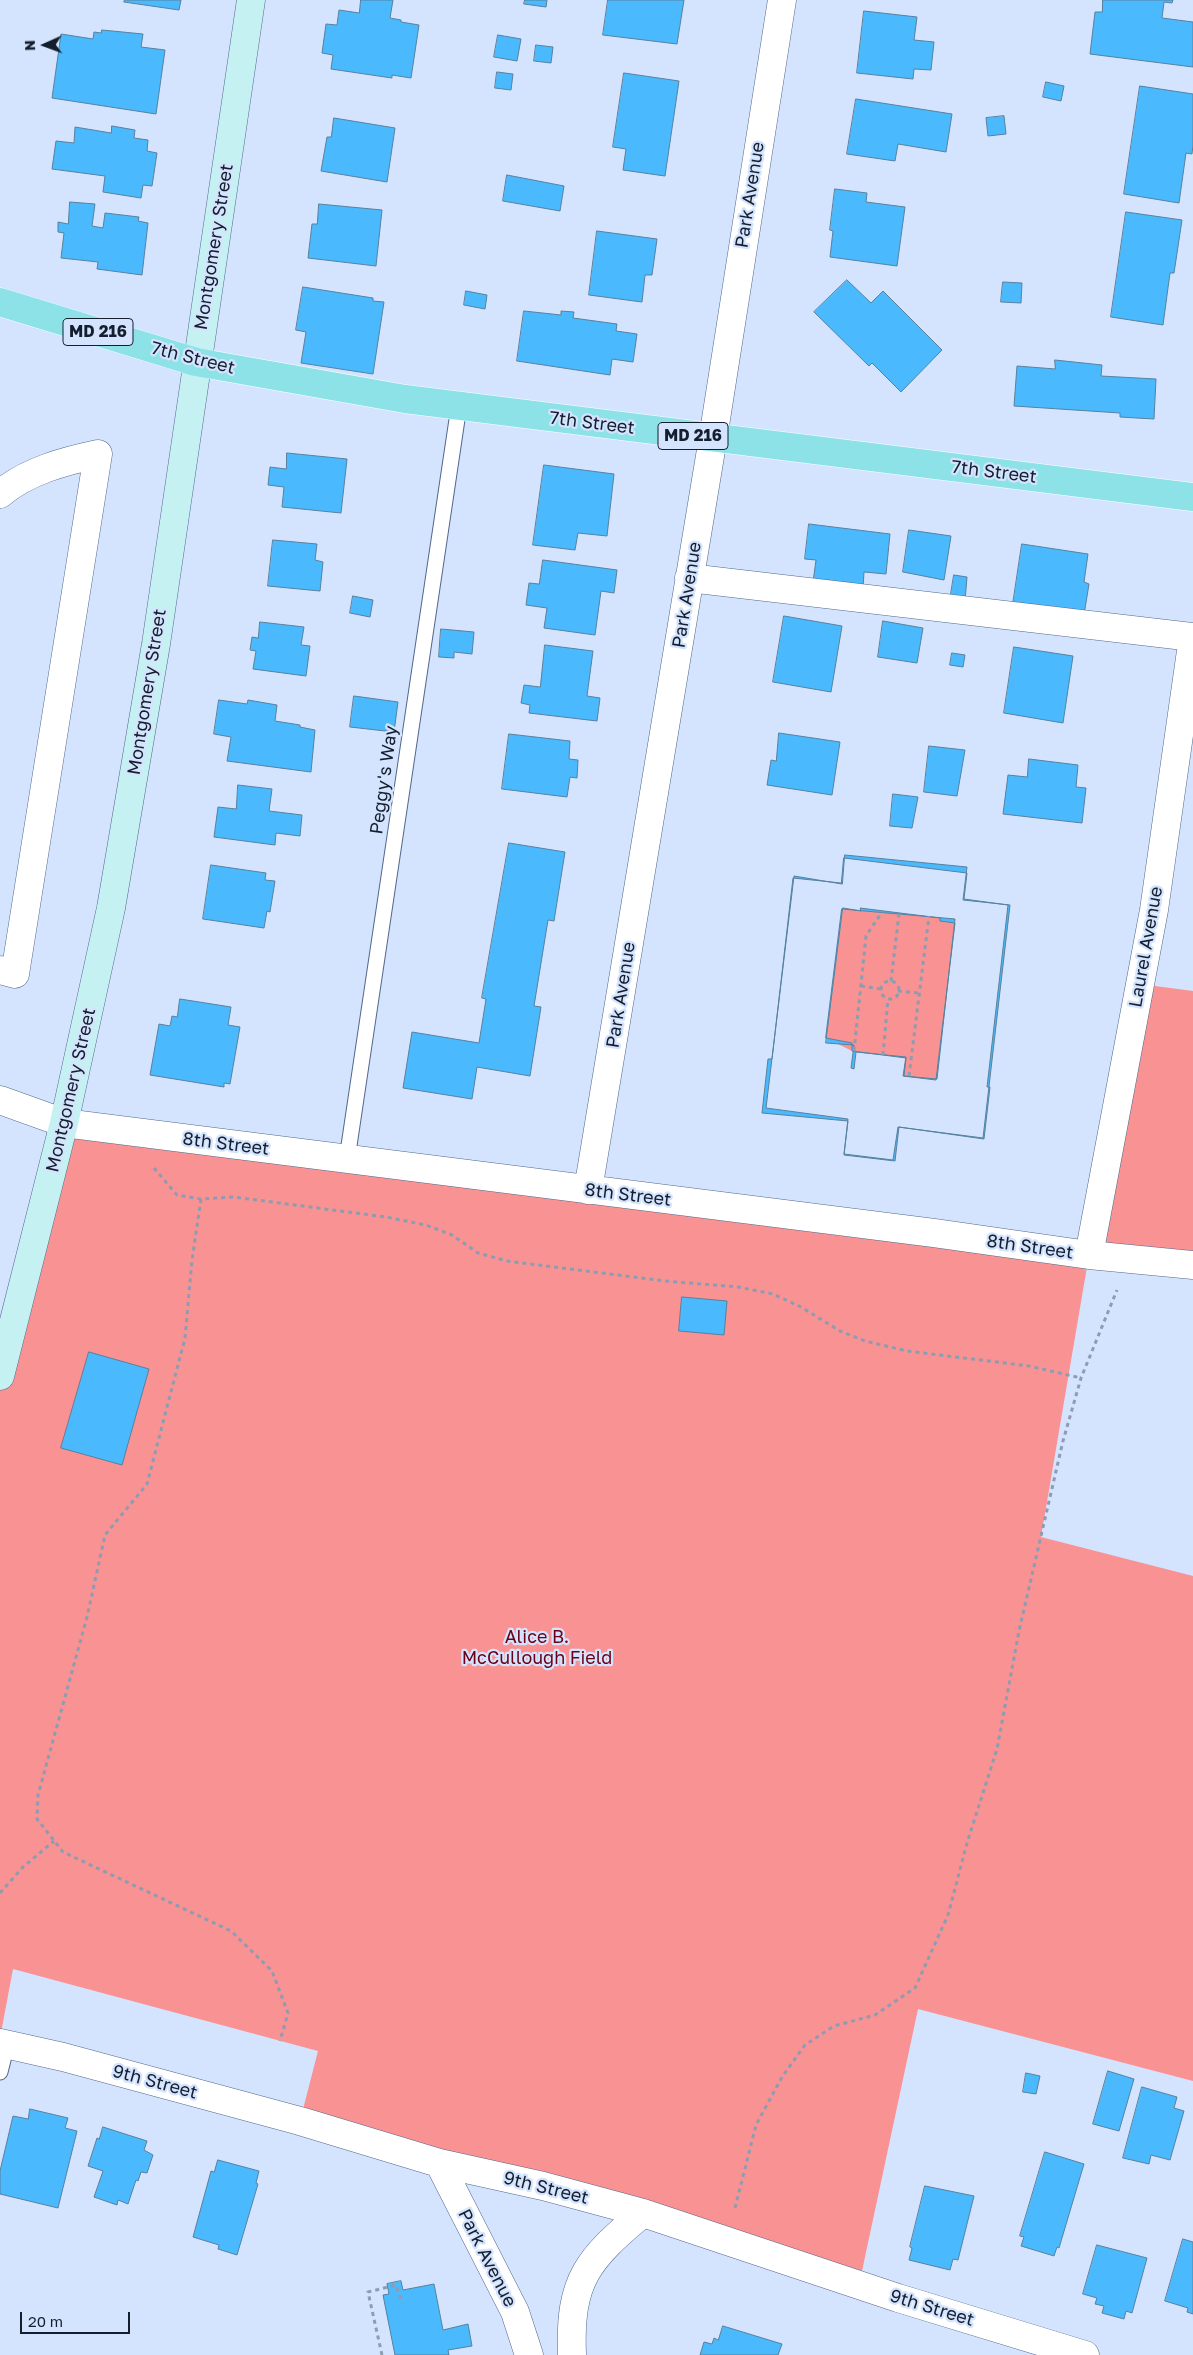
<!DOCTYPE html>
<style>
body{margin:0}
#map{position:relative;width:1193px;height:2355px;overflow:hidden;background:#d4e4fe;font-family:"Golos Text",sans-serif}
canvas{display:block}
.north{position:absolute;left:20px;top:20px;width:50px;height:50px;-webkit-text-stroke:4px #d4e4fe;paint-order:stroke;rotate:268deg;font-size:14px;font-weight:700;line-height:20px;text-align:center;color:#141e2d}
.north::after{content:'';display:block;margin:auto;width:18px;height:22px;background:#141e2d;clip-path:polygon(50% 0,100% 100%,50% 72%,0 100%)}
.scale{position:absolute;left:20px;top:2312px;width:110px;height:22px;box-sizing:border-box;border:2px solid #141e2d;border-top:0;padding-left:6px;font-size:15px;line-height:18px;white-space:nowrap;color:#141e2d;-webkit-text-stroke:4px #d4e4fe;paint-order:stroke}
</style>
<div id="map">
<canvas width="1193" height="2355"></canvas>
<div class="north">N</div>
<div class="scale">20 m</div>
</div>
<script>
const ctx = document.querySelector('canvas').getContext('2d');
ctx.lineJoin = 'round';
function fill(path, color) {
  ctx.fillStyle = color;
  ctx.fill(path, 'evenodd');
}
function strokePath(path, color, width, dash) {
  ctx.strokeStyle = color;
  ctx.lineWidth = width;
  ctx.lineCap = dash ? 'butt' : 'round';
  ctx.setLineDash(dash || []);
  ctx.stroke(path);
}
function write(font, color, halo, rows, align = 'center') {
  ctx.font = font + ' "Golos Text",sans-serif';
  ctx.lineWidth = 4.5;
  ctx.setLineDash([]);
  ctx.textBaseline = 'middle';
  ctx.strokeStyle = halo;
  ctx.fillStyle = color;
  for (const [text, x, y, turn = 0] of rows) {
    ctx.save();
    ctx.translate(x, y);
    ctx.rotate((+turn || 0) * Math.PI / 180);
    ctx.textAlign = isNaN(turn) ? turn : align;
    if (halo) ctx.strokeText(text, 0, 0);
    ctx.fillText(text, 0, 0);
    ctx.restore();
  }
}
const green = new Path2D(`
 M842,909L955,919L937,1079L904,1076L905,1058L852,1051L826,1038Z
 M1140,984L1193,991V1267L1089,1255L1041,1537L1193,1576V2081L918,2009L859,2285L300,2121L318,2051L13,1969L0,2038V1363L64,1123L1088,1255Z`);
const building = new Path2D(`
 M125,0H181L179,10L124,2Z
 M361,0H393L390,18L401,20V22L419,25L411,78L392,75V78L331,69L333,55L322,53L326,24L337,25L339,10L359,13Z
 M525,0H547L546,7L524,4Z
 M608,0H684L677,44L603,35Z
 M1103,0H1173L1172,3L1164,2L1162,18L1193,22V67L1090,54L1095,12H1102Z
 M864,11L917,17L914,40L934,42L931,70L914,69L913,79L857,73Z
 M102,30L143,34L141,47L165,50L156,114L52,98L61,34L93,39L94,32L101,33Z
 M498,35L521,39L517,61L494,57Z
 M536,45L553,47L551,63L534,61Z
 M497,72L513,74L511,90L495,88Z
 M624,73L679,81L665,176L623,170L626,149L613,147Z
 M1046,82L1064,86L1061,101L1043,97Z
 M1140,86L1193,94V145L1192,154L1186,153L1179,203L1124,194Z
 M856,99L952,114L946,152L898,144L895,161L847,154Z
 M1004,116L1006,134L988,136L986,118Z
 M334,118L395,128L387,182L321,171L327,137H331Z
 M112,126L135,130L134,138L148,140L147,151L157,153L152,186L143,185L141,198L103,192L105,176L52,169L56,141L74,143L75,127L111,133Z
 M507,175L564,186L560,211L503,201Z
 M835,189L867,193L866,202L905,207L897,266L830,257L833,231L830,230Z
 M70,202L95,204L92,226L103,228L105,213L139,217L138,221L148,223L142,275L97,269L98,262L61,258L64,233L58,232V222L68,224Z
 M319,204L382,210L376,266L308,258L312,224H317Z
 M1126,212L1182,220L1174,273H1170L1163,325L1111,317Z
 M597,231L657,239L652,275H645L642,302L589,295Z
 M847,280L871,303L883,291L942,350L901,392L872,363L869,366L814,312Z
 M1003,282L1022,283L1021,303L1001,302Z
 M303,287L373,298V301L384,302L373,374L301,363L306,332L296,330Z
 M466,291L487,295L485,309L464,305Z
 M524,311L561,315V311L574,312L573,318L617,324L616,331L637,334L633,362L612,359L610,375L517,361Z
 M1055,360L1102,365L1101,376L1156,379L1154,419L1120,417V413L1014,406L1017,366L1055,369Z
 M287,453L347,459L341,513L282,507L284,487L268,485L270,467L286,469Z
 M544,465L614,474L607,536L578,533L575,550L533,545Z
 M809,524L890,534L886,574L864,572L863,588L813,582L816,560L805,559Z
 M909,530L951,536L944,580L903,572Z
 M273,540L317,544L315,560L323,562L320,591L268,586Z
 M1022,544L1088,554L1084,582L1089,584L1084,615L1013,604Z
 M543,560L617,570L614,593L601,591L595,635L544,628L547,608L526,605L529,583L539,584Z
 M954,575L967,577L965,601L950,600Z
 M353,596L373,600L370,617L350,613Z
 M784,616L842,626L831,692L773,682Z
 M883,621L923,628L917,663L878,657Z
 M260,622L304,627L301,645L310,646L306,676L253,669L256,651L250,650L252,637L258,638Z
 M441,629L474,632L472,654L454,652V658L439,657Z
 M545,645L593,651L587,696L600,698L597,721L529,713L530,705L521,703L524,685L540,687Z
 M1014,647L1073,656L1063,723L1004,713Z
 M952,653L965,655L963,667L950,665Z
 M354,696L398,702L394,732L350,727Z
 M219,700L247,704L248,700L277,705L275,721L300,725V727L315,730L311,772L227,761L231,737L214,734Z
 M779,733L840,742L832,795L767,785L771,760L776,761Z
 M509,734L570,741L569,759L578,760L577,778L570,777L567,797L502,789Z
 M929,746L965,750L957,796L924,792Z
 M1029,759L1078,765L1076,787L1086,788L1082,823L1003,814L1008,775L1027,777Z
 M238,785L272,789L269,811L302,815L300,836L276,833L275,845L214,837L218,807L236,809Z
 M893,794L918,797L912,828L890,826Z
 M509,843L565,852L554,921L548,920L534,1006L541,1007L530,1076L477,1067L472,1099L403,1088L412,1032L479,1043L486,999L482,998Z
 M845,855L967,867L963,900L1010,905L983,1138L898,1127L893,1160L844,1154L848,1119L766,1108L794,876L842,884ZM842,909L955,919L937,1079L904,1076L906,1058L852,1051V1043L826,1038Z
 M844,858L967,873L964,899L1008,905L987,1087H990L984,1139L899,1127L895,1161L844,1155L848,1121L762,1113L768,1059H772L793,878L841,883ZM843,908L861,911L860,908L940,918V921L955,923L936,1080L903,1076L906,1057L856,1052L854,1069L851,1068L854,1045L826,1043Z
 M211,865L266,873L265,880L275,881L270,912L267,911L264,928L203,919Z
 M180,999L231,1007L228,1025L240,1027L230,1084L224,1083V1087L150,1075L159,1024L170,1026L172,1016L177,1017Z
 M682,1297L727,1301L724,1335L679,1331Z
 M89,1352L149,1369L122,1465L61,1448Z
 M1108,2071L1134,2079L1119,2131L1093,2124Z
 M1026,2073L1040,2076L1036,2094L1023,2092Z
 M1142,2087L1177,2097L1174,2108L1184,2111L1170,2160L1151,2155L1149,2164L1123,2158Z
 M30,2109L68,2118L65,2128L77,2131L58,2208L0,2194V2171L13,2116L28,2119Z
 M103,2127L147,2141L144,2150L153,2155L147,2173L141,2172L138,2181L136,2180L128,2204L118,2200L117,2205L94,2197L103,2171L88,2166L97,2138L99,2139Z
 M1045,2152L1084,2164L1059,2248L1057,2247L1054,2256L1021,2246L1024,2237L1020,2236Z
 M218,2160L259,2171L256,2183L258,2184L237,2255L218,2249L219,2245L193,2237L211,2171L214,2172Z
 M925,2186L974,2196L958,2260L953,2259L950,2270L909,2260L912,2248L910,2247Z
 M1183,2239L1193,2242V2314L1187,2312L1188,2308L1165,2301Z
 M1097,2245L1147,2258L1132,2313L1126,2311L1124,2319L1102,2313L1104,2306L1095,2304L1097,2298L1083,2294Z
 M401,2281L403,2290L434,2284L443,2330L468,2324L472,2346L448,2350L449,2355H395L383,2295L389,2294L387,2284Z
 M723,2326L782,2344L778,2355H700L704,2342L712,2344L714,2338L718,2340Z`);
const path = new Path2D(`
 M891,981L899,914
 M881 990a9 9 0 1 1 18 0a9 9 0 1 1-18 0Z
 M861,986L881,989
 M898,991L919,993
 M854,1051L866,936L882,912
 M883,1055L888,999
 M909,1076L929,916
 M154,1168L177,1195L201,1199L234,1197L386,1217L426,1225L452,1235L478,1253L507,1261L665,1281L738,1287L773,1294L801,1307L840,1331L865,1341L907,1351L1029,1366L1081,1378
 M201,1199L192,1260L185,1338L147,1484L105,1535L87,1617L38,1795L37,1819L63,1852L231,1931L272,1971L288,2013L280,2041
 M0,1893L23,1867L54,1841
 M735,2208L756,2125L782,2077L805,2045L834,2026L875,2015L915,1988L948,1915L967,1843L997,1749L1019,1631L1063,1441L1081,1378L1117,1290
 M382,2355L368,2292L396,2285L402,2303`);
const lane = new Path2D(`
 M347,1159L459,406
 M0,2072L7,2044`);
const street = new Path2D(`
 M0,494C27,471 65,461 98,454L15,974L0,970
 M689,578L1193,637
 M0,1100L64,1123L934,1233L1089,1255L1193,1265
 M588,1190L713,438L782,0
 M1089,1255L1154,910L1193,637
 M0,2043L63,2057L300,2121L439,2163L543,2186L643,2213L898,2298L1085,2355
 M439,2163L515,2312L529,2355
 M572,2355C569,2279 588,2259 643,2213`);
const secondary = new Path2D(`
 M0,1376L64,1123L111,908L156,644L251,0`);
const primary = new Path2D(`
 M0,302L196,362L405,399L1193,497`);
const shields = [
 [98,332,70],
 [693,436,70]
];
const shieldNames = [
 ["MD 216",98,332],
 ["MD 216",693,436]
];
const streetNames = [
 ["Park Avenue",750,195,-81],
 ["Montgomery Street",214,247,-81],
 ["7th Street",193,358,14],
 ["7th Street",592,423,7],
 ["7th Street",994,472,7],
 ["Park Avenue",687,595,-81],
 ["Montgomery Street",147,692,-81],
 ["Peggy's Way",384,780,-82],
 ["Laurel Avenue",1146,947,-80],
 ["Park Avenue",621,995,-81],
 ["Montgomery Street",71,1090,-77],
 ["8th Street",226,1144,7],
 ["8th Street",628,1195,7],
 ["8th Street",1030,1247,8],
 ["9th Street",155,2082,15],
 ["9th Street",546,2188,14],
 ["Park Avenue",487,2258,63],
 ["9th Street",932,2308,17]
];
const parkNames = [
 ["Alice B.",537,1637],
 ["McCullough Field",537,1658]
];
fill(green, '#f99292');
fill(building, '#4ab9fd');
strokePath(building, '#57819e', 1);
strokePath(lane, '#52688d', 17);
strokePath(street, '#52688d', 29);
strokePath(secondary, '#52688d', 29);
strokePath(primary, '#fff', 29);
strokePath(path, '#8e9cb1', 3, [4, 4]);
strokePath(lane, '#fff', 15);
strokePath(street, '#fff', 28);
strokePath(secondary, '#c6f1f3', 28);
strokePath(primary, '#8ce2e6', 28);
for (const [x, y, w] of shields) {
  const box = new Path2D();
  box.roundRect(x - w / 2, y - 13.5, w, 27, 4);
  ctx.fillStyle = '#d4e4fe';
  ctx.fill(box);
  strokePath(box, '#141e2d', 1);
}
write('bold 16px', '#141e2d', null, shieldNames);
write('18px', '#141e2d', '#d4e4fe', streetNames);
write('18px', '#6b0016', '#d4e4fe', parkNames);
</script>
